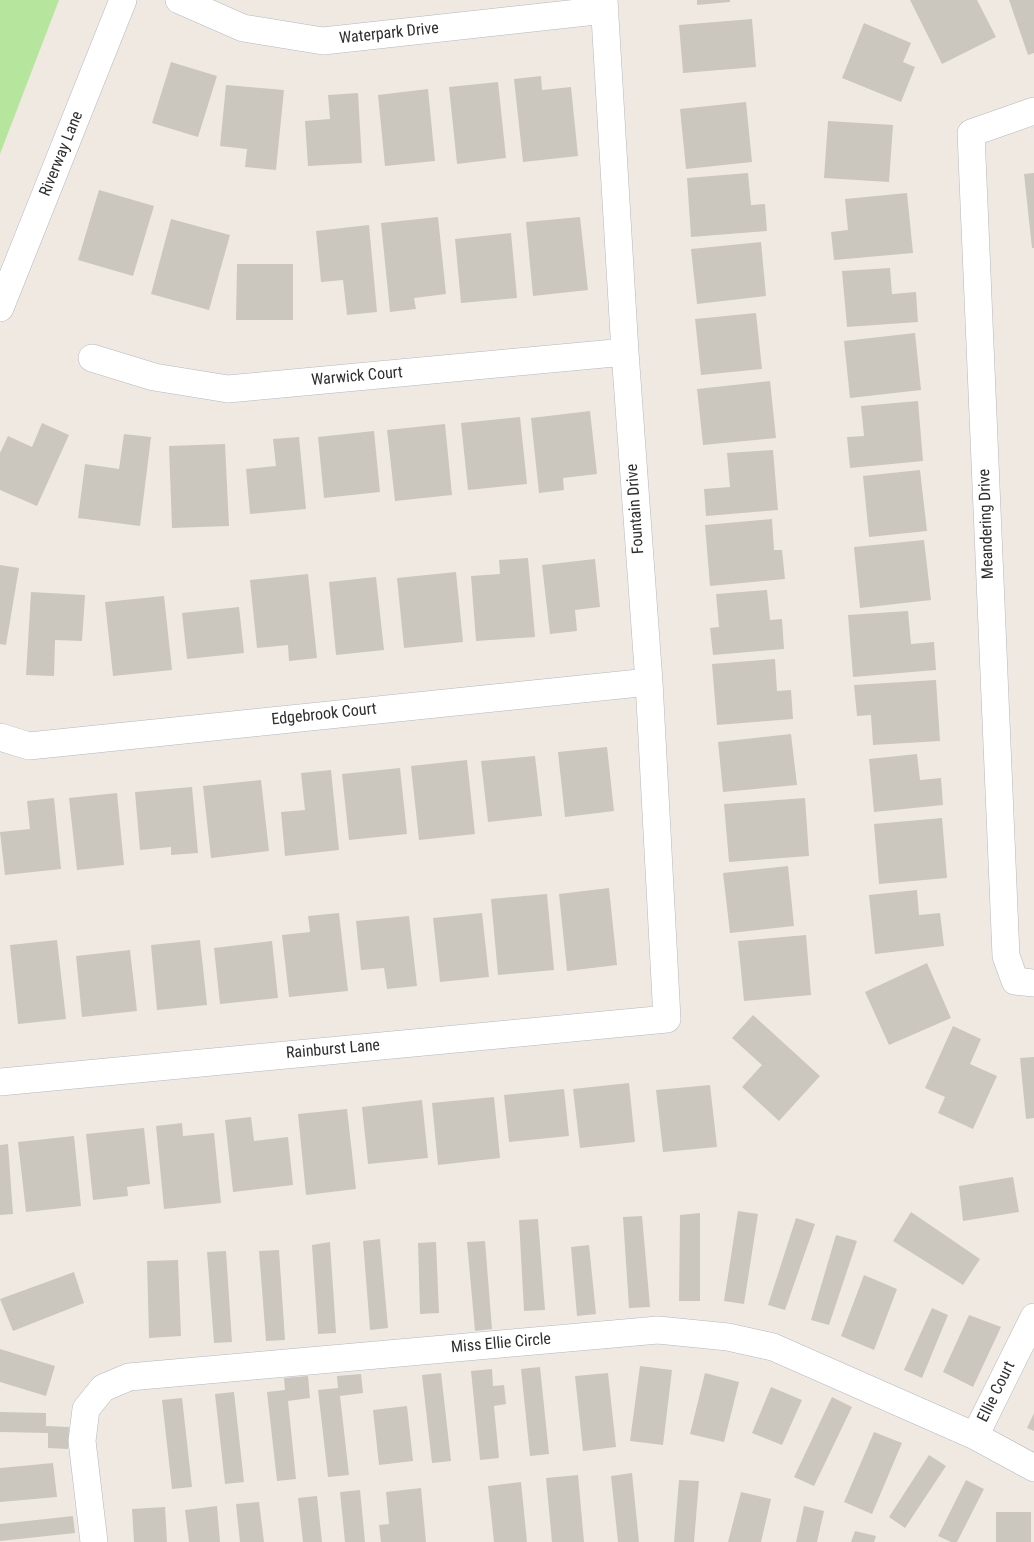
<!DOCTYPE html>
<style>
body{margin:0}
canvas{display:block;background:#efe9e1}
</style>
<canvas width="1034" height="1542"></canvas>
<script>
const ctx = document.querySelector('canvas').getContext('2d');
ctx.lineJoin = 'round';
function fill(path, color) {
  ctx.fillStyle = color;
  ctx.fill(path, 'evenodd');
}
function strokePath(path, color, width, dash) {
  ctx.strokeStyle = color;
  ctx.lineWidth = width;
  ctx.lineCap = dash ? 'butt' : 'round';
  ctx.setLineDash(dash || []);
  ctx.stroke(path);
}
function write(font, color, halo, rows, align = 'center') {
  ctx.font = font + ' "Roboto Condensed",sans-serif';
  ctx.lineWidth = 4.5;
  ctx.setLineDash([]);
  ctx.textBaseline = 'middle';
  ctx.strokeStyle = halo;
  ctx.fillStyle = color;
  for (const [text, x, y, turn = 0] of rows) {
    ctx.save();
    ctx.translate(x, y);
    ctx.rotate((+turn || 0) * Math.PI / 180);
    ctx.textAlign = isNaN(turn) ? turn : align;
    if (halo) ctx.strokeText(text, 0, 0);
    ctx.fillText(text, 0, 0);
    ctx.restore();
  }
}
const green = new Path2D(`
 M0,0H59L0,154Z`);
const building = new Path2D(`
 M697,0H730V2L697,5Z
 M910,0H977L996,37L942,64Z
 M1009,0H1034V53L1028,55Z
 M752,19L756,67L683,73L679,25Z
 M864,23L911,43L903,62L915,67L901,102L842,78Z
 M171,62L217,76L198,137L152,123Z
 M541,76L542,90L571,87L578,156L523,162L514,79Z
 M498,82L506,158L457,164L449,87Z
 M226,85L284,90L276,170L245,167L247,149L220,146Z
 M428,89L435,161L385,166L378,95Z
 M358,93L362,163L308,166L305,121L330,119L328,95Z
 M746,102L752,162L686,169L680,109Z
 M828,121L893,125L889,182L824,178Z
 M748,173L751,205L765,204L767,231L691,237L687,178Z
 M1034,173V248H1032L1024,174Z
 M99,190L154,206L133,276L78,260Z
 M907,193L913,253L834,260L831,232L848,230L845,199Z
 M438,217L446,294L414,298L416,309L390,312L381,223Z
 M580,217L588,290L533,296L526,222Z
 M171,219L230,235L209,310L151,294Z
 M369,225L377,312L347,315L343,280L321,282L316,231Z
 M511,233L517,298L461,303L455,239Z
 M761,242L766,296L697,304L691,249Z
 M237,264H293V320H236Z
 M890,268L892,294L916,292L918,322L847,327L842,271Z
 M756,313L762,369L701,375L695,319Z
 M915,333L921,390L850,398L844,341Z
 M770,381L776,438L703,445L697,389Z
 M918,401L923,461L850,468L847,437L864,436L861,406Z
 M590,411L597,474L563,478L564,490L539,493L531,418Z
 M520,417L527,484L468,490L461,423Z
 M42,423L69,435L37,506L0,490V453L8,436L32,447Z
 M445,424L452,495L395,501L387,430Z
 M374,431L380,492L324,498L318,437Z
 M124,434L151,437L140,526L78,518L85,464L119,469Z
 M299,437L306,509L250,514L246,469L276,466L273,439Z
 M225,444L229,526L172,528L169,446Z
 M773,450L778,510L706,516L704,489L730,487L727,453Z
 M920,470L927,531L869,537L863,476Z
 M772,519L774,550H782L785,579L710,586L705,525Z
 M924,540L931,600L860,608L854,547Z
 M528,558L535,637L476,641L471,576L500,574L499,560Z
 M595,559L600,607L575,610L577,631L550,634L542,565Z
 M0,565L19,568L6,645L0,644Z
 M456,572L463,642L404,648L397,578Z
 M308,574L317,658L289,661L288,645L257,648L250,580Z
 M376,577L384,650L336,655L329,582Z
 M767,590L770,620L782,619L784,649L713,655L710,628L719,627L716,594Z
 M31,592L85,595L82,641L55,640L54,676L26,675Z
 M164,596L172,670L113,676L105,602Z
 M239,607L244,653L187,659L182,613Z
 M908,611L911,644L934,642L936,670L853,677L848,615Z
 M775,659L777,691L791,690L793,719L717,725L712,664Z
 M936,680L940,741L873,745L871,715L857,716L854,685Z
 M791,734L797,785L723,792L718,742Z
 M607,747L614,811L565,817L558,752Z
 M917,754L920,780L941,778L943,805L874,812L869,759Z
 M535,756L542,816L488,822L481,761Z
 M467,760L475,834L419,840L411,766Z
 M400,768L407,834L349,840L342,774Z
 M331,770L339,850L285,856L281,812L305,810L301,773Z
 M261,780L269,851L211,858L203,786Z
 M192,787L198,853L171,855V847L140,850L135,792Z
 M117,793L124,865L77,870L69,798Z
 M54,798L61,869L5,875L0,832L30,829L27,801Z
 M805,798L809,856L729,862L724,804Z
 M942,818L947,878L879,884L874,824Z
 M788,866L794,926L730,933L723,873Z
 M609,888L617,965L567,971L559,894Z
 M917,890L919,915L940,913L944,946L875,954L869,895Z
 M547,894L554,970L498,975L491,899Z
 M339,913L348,991L289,997L282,935L310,932L308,916Z
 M482,913L489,977L440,982L433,918Z
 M409,916L417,986L387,989L384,968L361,970L356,921Z
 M806,935L811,995L744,1001L738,941Z
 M57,940L66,1019L18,1024L10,945Z
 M200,940L207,1005L157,1010L151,945Z
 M272,941L278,998L220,1004L214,948Z
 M130,950L137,1011L82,1017L76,956Z
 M927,963L951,1018L889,1045L865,992Z
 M753,1015L820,1076L779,1121L742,1087L762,1065L732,1038Z
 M953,1026L981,1039L970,1064L997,1076L973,1129L938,1113L945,1097L925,1088Z
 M1034,1057V1118L1026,1119L1020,1058Z
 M629,1083L635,1142L580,1148L573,1089Z
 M710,1085L717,1147L663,1152L656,1090Z
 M564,1089L569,1136L509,1142L504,1095Z
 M494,1097L500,1158L438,1165L432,1103Z
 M422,1100L428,1158L368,1164L362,1107Z
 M347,1109L356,1189L306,1195L298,1114Z
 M251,1117L254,1141L288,1137L293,1185L233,1192L225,1120Z
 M182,1123L183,1136L214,1133L221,1203L164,1209L156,1126Z
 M144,1128L150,1184L127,1187L128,1196L93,1200L86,1134Z
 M74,1136L81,1206L26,1212L18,1142Z
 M8,1144L13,1214L0,1215V1145Z
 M1013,1177L1019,1212L963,1221L959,1186Z
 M738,1211L758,1214L744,1304L724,1301Z
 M911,1212L980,1259L963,1285L893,1241Z
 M700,1213V1301H679L680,1215Z
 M642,1216L650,1307L629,1308L623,1217Z
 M796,1218L815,1224L785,1310L768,1305Z
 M538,1219L545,1310L524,1311L519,1220Z
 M836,1235L857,1241L829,1325L811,1320Z
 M380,1239L388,1328L370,1330L363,1241Z
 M485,1241L492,1329L475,1331L467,1242Z
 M330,1242L336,1333L318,1334L312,1245Z
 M436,1242L439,1313L420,1314L418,1243Z
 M589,1245L596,1314L577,1316L571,1247Z
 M279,1250L285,1340L266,1341L259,1251Z
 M226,1251L232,1342L214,1343L207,1252Z
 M178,1260L181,1336L149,1338L147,1261Z
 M74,1272L84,1303L13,1331L0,1299Z
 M864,1275L897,1289L874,1350L841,1336Z
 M932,1308L948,1315L922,1378L904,1370Z
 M969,1315L1001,1327L973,1387L943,1372Z
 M0,1349L55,1366L46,1396L0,1382Z
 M640,1366L672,1370L663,1445L630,1441Z
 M540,1367L549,1454L530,1456L521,1369Z
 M492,1369L493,1386L504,1385L506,1404L494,1406L499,1458L480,1460L471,1371Z
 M441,1373L451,1461L432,1463L422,1375Z
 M608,1373L616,1447L583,1451L575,1376Z
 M705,1373L739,1382L724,1442L690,1434Z
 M361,1374L363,1393L340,1396L349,1475L328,1477L318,1390L338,1388L337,1376Z
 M308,1376L310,1398L288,1401L296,1479L277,1481L267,1392L285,1390L284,1378Z
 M771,1387L802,1400L782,1445L752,1433Z
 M234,1392L244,1482L225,1484L215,1394Z
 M832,1397L852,1407L814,1486L794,1477Z
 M182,1398L192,1487L172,1489L162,1400Z
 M407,1406L413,1461L379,1465L373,1410Z
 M0,1412L46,1413V1426L69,1427L68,1449L48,1448V1433L0,1432Z
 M1034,1413V1431L1027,1428Z
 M874,1432L902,1443L872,1514L844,1502Z
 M929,1455L946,1466L905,1528L889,1517Z
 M53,1463L57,1497L0,1502V1468Z
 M632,1473L639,1542H618L611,1476Z
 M578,1475L584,1542H552L546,1478Z
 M679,1480L699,1481L694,1542H674Z
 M966,1480L984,1489L957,1542H951L938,1536Z
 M521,1482L527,1542H494L488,1486Z
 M421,1488L426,1542H381L379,1525L389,1524L386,1492Z
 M360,1490L365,1542H345L340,1492Z
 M741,1492L771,1499L761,1542H728Z
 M317,1496L322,1542H303L298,1498Z
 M259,1502L264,1542H240L236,1504Z
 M217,1506L220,1542H189L185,1510Z
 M804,1506L824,1511L817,1542H796Z
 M165,1507L167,1542H134L132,1509Z
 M996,1512H1031V1542H996Z
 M73,1516L75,1533L0,1541V1524Z
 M855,1531L876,1536L874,1542H851Z`);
const minor = new Path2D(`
 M179,0L243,28L323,41L605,10
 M1034,111L971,133L1006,956L1015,981L1034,983
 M0,308L123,0
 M92,358L154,377L228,389L625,352
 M0,737L29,746L649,682
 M0,1082L667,1019L649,682L625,352L604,0
 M975,1436L1034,1317
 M94,1542L82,1441L86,1409L103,1388L129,1377L658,1330L728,1337L773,1347L975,1436L1034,1468`);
const streetNames = [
 ["Waterpark Drive",389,34,-6],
 ["Riverway Lane",62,154,-68],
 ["Warwick Court",357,377,-5],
 ["Fountain Drive",636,509,-94],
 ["Meandering Drive",987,524,-92],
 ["Edgebrook Court",324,715,-6],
 ["Rainburst Lane",333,1050,-5],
 ["Miss Ellie Circle",501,1344,-5],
 ["Ellie Court",997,1392,-64]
];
fill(green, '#b6e59e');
fill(building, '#cbc7bf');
strokePath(minor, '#b4b7c1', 28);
strokePath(minor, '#fff', 27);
write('16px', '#2e2e2e', '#fff', streetNames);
</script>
